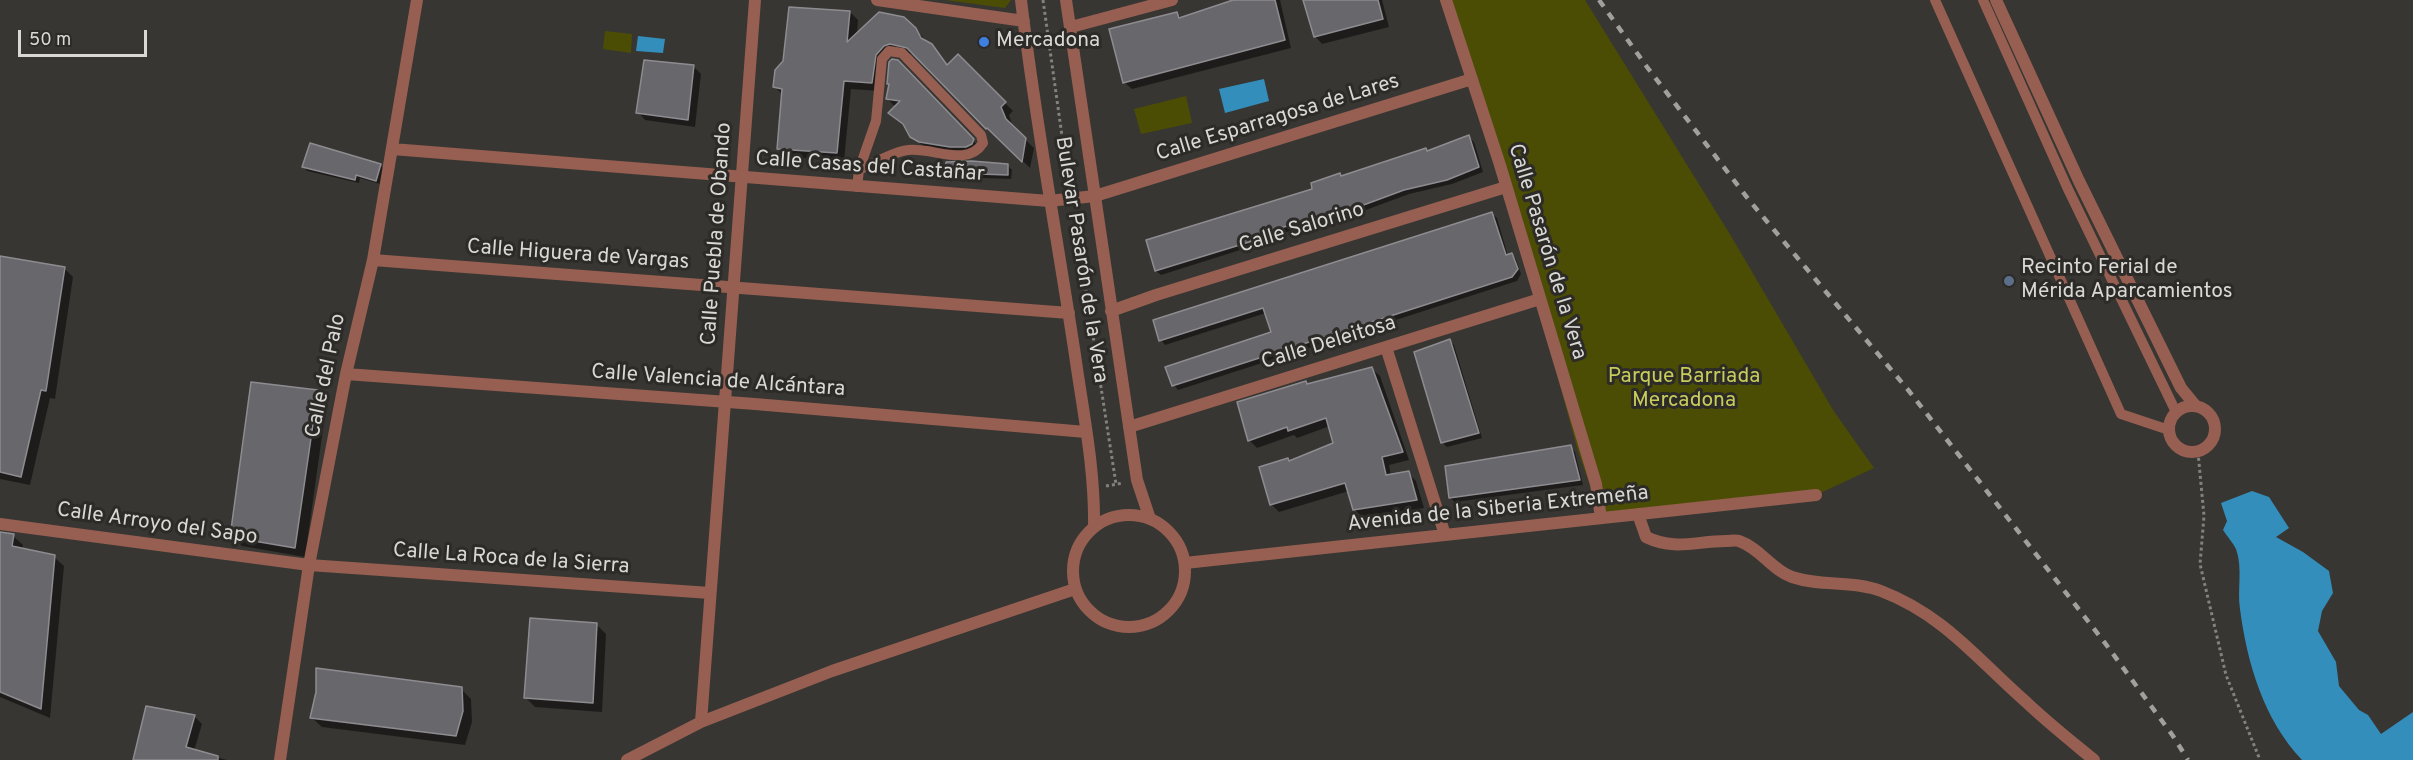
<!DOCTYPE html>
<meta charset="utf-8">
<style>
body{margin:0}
#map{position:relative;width:2413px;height:760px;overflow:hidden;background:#373632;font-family:Overpass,sans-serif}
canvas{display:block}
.scale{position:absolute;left:18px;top:30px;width:129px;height:27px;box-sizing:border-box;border:3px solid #d9d8d5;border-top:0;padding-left:8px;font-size:18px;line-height:21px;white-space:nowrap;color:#d9d8d5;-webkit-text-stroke:4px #2d2b28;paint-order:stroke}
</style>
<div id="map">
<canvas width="2413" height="760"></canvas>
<div class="scale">50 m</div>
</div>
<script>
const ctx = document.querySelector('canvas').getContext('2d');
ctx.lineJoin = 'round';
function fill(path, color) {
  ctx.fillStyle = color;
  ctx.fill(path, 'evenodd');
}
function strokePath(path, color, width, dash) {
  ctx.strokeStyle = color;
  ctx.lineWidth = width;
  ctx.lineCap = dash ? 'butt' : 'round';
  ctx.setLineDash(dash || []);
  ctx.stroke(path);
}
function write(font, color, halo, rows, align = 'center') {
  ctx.font = font + ' Overpass,sans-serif';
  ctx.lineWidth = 6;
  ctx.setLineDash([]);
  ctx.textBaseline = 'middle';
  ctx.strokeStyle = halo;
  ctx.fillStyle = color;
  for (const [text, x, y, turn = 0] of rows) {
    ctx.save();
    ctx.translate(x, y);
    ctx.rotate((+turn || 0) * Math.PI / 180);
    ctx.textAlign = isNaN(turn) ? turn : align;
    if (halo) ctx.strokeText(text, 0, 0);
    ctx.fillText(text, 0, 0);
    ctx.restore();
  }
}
const green = new Path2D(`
 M945,0H1011L1005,8Z
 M1442,0H1585L1731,236L1833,410L1874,468L1816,495L1601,518L1577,448L1506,187Z
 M605,31L632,34L631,53L603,49Z
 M1186,96L1192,123L1141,134L1134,109Z`);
const water = new Path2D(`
 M638,36L665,39L663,53L636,51Z
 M1264,79L1269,101L1225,113L1219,89Z
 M2252,491L2269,497L2289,528L2276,537L2303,552L2329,571L2333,593L2322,611L2318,631L2336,662L2339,686L2359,710L2368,715L2381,734L2413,712V760H2302C2264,720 2247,663 2240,609C2237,590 2243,568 2236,549C2233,543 2227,536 2223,530L2227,521L2221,503Z`);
const shadow = new Path2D(`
 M1237,0H1280L1291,48L1132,89L1124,82L1177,13L1182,18Z
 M1305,0H1382L1389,27L1322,44L1315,36Z
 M850,12L858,20L857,35L903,18L940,54L948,66L958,56L1013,111L1009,115L1013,128L1034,148L1030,168L996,135L995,136L916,55L899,51L892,54L882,66L880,91L851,89L844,161L787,157L778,149L783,95L774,86Z
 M693,66L701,74L695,127L645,120L638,112Z
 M904,68L980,148L972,153L926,148L911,136L905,126L890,113L897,105H893L887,98Z
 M1469,137L1474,142L1483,172L1452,184L1409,194L1355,214L1271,236L1272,240L1161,275L1156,271L1148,241L1314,190L1340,175L1342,177L1426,150L1428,152Z
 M947,163L1008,166L1012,170L1011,179L955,177L951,182L947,178Z
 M380,165L384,169L380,184L360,178L359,183L307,171L303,166Z
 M1492,214L1497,218L1508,256L1512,254L1516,259L1521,274L1517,281L1178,390L1174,385L1273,333L1266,313L1165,345L1161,340Z
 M0,257L64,268L73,277L55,399L50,398L30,485L0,479Z
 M1449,340L1454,345L1482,438L1447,447L1442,442Z
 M1372,369L1380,376L1409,460L1389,465L1391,476L1408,473L1416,481L1424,508L1362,517L1354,509L1349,491L1279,512L1271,504L1290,462L1335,444L1330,426L1297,438L1294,435L1257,448L1249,440L1305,382L1309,385Z
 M318,392L327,401L305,557L242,546L232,536Z
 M1571,447L1575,452L1583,485L1455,502L1450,498Z
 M0,534L13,536L23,545L22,550L54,557L64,566L50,718L0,697Z
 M596,624L606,634L602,712L535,707L525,697Z
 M461,689L471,699L472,722L465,745L322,727L312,718L318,693Z
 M194,716L202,724L194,751L227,760H135Z`);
const building = new Path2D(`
 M1233,0H1275L1285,40L1123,83L1109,29L1177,12L1179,18Z
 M1303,0H1378L1383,19L1314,37Z
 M789,7L850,11L847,42L879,12L904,17L916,28L921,38L932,44L947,65L958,54L1006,102L1001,107L1006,119L1026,138L1022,162L987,128L986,129L907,48L890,44L884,46L876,55L872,83L844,81L837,153L777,149L782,89L773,87L775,70L783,61Z
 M892,59L898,60L974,139L972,144L966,147H950L919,142L910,137L903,124L888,113L900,101L886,99L889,84H887L889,62Z
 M644,60L694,65L688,120L636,113Z
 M1469,135L1479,167L1447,180L1404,190L1350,210L1268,231L1269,236L1155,271L1146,240L1312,189L1311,183L1340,173L1341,176L1426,148L1427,151Z
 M310,143L381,164L376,181L356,175L355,180L302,167Z
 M972,161L1008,164V175L950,173L946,179V162Z
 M1492,212L1506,255L1512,253L1518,269L1512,277L1172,386L1165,367L1271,332L1263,308L1159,341L1153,320Z
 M0,256L65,267L46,391L41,390L21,477L0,472Z
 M1450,339L1479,433L1441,443L1414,352Z
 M1372,367L1403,452L1382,457L1386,475L1409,471L1417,500L1353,510L1345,483L1270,505L1259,467L1288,458L1289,461L1333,443L1326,418L1288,431L1287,427L1248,441L1237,402L1306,381L1307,384Z
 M251,382L318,390L295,548L230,537Z
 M1571,445L1580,480L1449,498L1445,466Z
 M0,532L14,534L12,546L55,555L41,709L0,692Z
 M530,618L597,623L593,703L524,698Z
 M316,668L462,687L463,711L456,736L310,718L316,692Z
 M146,706L195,715L186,747L218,756V760H133Z`);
const path = new Path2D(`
 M1043,0L1069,186
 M1074,213L1116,484
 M2198,452L2204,516L2200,564L2226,675L2260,760
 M1106,486L1123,483`);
const service = new Path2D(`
 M1935,0L2121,414L2169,430
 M1983,0L2067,187L2176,412
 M857,187L859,170L876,121L882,59L889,51L902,53L981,135L983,143C967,168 933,147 908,150C895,151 872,164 859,170`);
const minor = new Path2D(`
 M877,0L1024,21
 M1021,0C1035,119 1057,237 1075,355C1083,412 1095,469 1094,527
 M1066,0L1137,480L1150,519
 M1446,0L1500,165L1596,484L1601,518
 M1996,0L2079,181L2181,388L2195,405
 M1071,27L1172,0
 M392,149L1049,201L1095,196L1472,79
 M373,260L1069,313
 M1111,311L1156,295L1506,187
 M1386,347L1445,535
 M346,374L755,404L1086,432
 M2169 429a23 23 0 1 1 46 0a23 23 0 1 1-46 0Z
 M1129,427L1540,299
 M1638,514L1646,537C1675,551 1696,541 1726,541C1730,541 1736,540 1739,541C1760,548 1772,570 1792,577C1821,587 1852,580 1881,591C1944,615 1977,659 2025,701C2047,722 2071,741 2094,760
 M1073 571a56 56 0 1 1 112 0a56 56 0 1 1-112 0Z
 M0,524L309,565L710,593
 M1185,563L1816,495
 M701,722L755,0
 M280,760L309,565L346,374L373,260L417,0
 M627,760L701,722L832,671L1075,589`);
const rail = new Path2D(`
 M1599,0L1647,67L1749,200L1909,391L2105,643L2173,736L2188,760`);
const markers = [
 [984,42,6,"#3f7fe0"],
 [2009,281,6,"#5c6f8a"]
];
const poiNames = [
 ["Mercadona",996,42],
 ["Recinto Ferial de",2021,269],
 ["Mérida Aparcamientos",2021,293]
];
const streetNames = [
 ["Calle Esparragosa de Lares",1278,119,-17],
 ["Calle Casas del Castañar",870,168,4],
 ["Calle Salorino",1302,229,-17],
 ["Calle Puebla de Obando",718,234,-86],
 ["Calle Pasarón de la Vera",1546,252,73],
 ["Calle Higuera de Vargas",578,256,4],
 ["Bulevar Pasarón de la Vera",1080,260,81],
 ["Calle Deleitosa",1329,344,-17],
 ["Calle del Palo",327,376,-78],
 ["Calle Valencia de Alcántara",718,382,4],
 ["Avenida de la Siberia Extremeña",1498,510,-6],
 ["Calle Arroyo del Sapo",157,525,8],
 ["Calle La Roca de la Sierra",511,560,4]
];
const parkNames = [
 ["Parque Barriada",1684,378],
 ["Mercadona",1684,402]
];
fill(green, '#4c4d05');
fill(water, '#348ebb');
fill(shadow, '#0007');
fill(building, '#68676b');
strokePath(building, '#8e8c91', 1.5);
strokePath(path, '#83827e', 3, [3, 3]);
strokePath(service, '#965f51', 10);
strokePath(minor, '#965f51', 12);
strokePath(rail, '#a1a09c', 4.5, [8, 8]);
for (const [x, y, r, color] of markers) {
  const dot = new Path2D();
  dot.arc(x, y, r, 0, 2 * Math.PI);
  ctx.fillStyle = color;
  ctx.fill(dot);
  strokePath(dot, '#2d2b28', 2);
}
write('21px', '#d9d8d5', '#2d2b28', poiNames, 'left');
write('21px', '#d9d8d5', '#2d2b28', streetNames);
write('21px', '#c8cc5a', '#2d2b28', parkNames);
</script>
